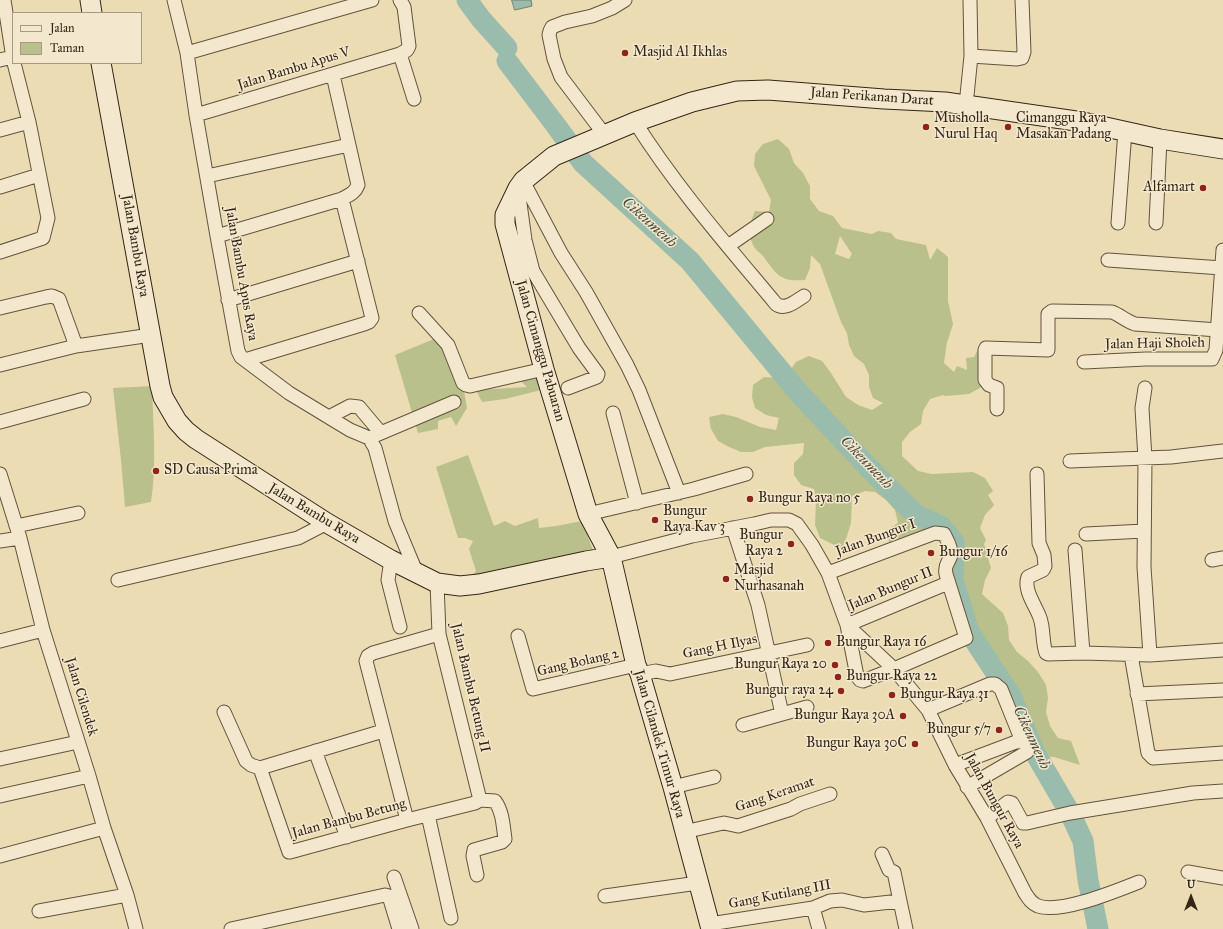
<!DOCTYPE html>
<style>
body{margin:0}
#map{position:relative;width:1223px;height:929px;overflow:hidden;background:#ecdcb3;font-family:"IM FELL Great Primer",serif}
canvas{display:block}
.legend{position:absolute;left:12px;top:12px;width:130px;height:52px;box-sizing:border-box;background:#f3e8ce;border:1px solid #a79a85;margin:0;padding:5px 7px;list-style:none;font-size:12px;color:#352517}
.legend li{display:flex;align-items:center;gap:8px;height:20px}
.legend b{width:20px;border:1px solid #a79a85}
.north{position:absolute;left:1171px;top:877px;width:40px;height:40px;-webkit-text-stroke:3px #f3e8ce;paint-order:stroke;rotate:0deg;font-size:11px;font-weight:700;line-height:16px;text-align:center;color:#352517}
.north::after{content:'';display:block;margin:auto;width:14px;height:18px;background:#352517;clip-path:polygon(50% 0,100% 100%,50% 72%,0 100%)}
</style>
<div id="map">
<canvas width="1223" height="929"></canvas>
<ul class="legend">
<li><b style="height:5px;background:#f3e8ce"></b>Jalan</li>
<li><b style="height:11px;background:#b9c08b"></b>Taman</li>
</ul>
<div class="north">U</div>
</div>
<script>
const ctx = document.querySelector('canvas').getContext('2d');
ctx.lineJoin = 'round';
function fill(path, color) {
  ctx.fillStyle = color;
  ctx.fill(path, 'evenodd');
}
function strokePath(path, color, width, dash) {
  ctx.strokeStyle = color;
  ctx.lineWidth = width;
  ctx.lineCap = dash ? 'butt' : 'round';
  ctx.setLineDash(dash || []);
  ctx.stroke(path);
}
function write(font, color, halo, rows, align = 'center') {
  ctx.font = font + ' "IM FELL Great Primer",serif';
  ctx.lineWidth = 3;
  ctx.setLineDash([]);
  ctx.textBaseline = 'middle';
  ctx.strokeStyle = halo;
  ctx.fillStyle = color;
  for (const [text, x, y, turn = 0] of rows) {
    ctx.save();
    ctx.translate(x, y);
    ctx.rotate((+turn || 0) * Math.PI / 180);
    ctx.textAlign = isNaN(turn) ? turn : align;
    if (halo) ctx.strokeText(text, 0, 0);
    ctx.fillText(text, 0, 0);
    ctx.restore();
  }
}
const green = new Path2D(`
 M778,139L789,149L794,163L803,173L810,186V199L819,211L833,216L842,228L872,234L878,231L891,233L896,239L926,245L930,260L937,248L948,257V301L953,324L949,337L947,342L944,363L954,372L957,366L967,370L966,358L974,357L980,346L992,351L989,378L980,388L969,394L945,396L943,395L930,399L923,411L921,424L910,432L902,442V456L918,471L932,474L973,472L985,478L993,491L988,495L994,505L985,515L980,528L986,540L984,544L991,568L985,580L982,594L1003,613L1008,626L1009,640L1017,652L1028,661L1038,672L1046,685L1048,698L1046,712L1050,726L1058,738L1071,741L1080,765L1054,757L1029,756L1019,749V742L997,698L996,672C987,664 973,657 970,645C970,641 971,636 971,632H969L950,582L948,537C926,535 909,533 889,542L887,530L898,523L895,510L886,500L875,492L865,491L852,496L851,523L847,536L842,549L820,538L815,525L816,500L814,489L801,485L794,475V463L803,454L804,443L765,447L753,452H741L729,447L718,441L711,429L709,417L723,414L736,417L760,427L776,430L779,418L766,415L755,408L752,397L753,385L764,377L778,378L789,372L796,362L809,356L822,361L831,373L846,397L858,405L872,410L883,403L873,398L869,387V375L864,364L854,356L849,345L847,333L841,322L820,264L811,255L810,268L805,280C780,282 777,275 763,256C760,253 756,250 754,247C747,235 750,222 755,211L769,212L771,200L754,166L755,154L763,144ZM840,236L852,254L849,259L835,254Z
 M434,339L459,364L467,408L456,426L451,417L438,421V429L418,433L395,355Z
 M542,372L545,389L505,399L482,402L476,390L527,387L518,378Z
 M152,386C153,424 157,464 151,502L125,507L121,460L113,388Z
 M468,455L494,526L505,521L515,526L538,518L539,528L556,526L582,521L594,553L461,587L476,571L469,549L473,541L465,538H458L436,467Z`);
const water = new Path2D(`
 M512,0H531L532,6L515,10Z`);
const river = new Path2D(`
 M467,0L481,19L507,48
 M507,61L557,127L583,163L690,261L798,392L868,467L915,514L941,526L954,542L953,580L969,632L1011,696L1035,753L1070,813L1083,841L1088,880L1098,929`);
const street = new Path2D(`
 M4,0L13,58
 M174,0L187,53L196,115L217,236L238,351L241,357L289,393L350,430L369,438L375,448L395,521L417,574
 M187,53L372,0
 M400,54L414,99
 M971,56L1017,59L1022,58L1024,52L1022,0
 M0,60L13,57
 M966,105L971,56L970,0
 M196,115L400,54L407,50L409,46L404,7L400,0
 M635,122C676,187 727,245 776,304C785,311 796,301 804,296
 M0,130L29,122
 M604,134L561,77L554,59L549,35L550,31L552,27L565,22L592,16L612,8L625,0
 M207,176L349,145
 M523,181L561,253L586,292L627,365L639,390L679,493
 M0,187L39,175
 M518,189L525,240L533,271L579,348L598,374L597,377L568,388
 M1118,223L1125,131
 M1156,223L1160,139
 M217,236L342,199C349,195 355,193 358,185L333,75
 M728,246L767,219
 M0,252L43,238L48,218L29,122L14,63
 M1108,260L1222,268
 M228,300L358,261
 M0,308L46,297L52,296L59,299L76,346
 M419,313L448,345L463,383L466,385L470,386L544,369
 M245,360L364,324L369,322L372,318L342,199
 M1084,362L1146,359H1212L1216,350L1223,250
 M0,365L76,346L151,335
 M1145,388L1142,408L1145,459L1144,567L1150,655
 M997,409V388L989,385L985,380V350L986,348L1048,350V314L1052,311L1112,312C1120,315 1126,321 1135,324L1218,330
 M613,413L637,503
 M329,417L350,406L359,407L380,432
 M0,422L84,399
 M369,438L454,402
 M1070,461L1171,457L1223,451
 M0,474L20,538L43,630L89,776L104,828L127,895L136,929
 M1037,474L1039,543L1044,555L1045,566L1043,570L1028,577C1023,590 1036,606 1040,618C1044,629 1042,642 1046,653L1048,654L1083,653L1150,655L1223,650
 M588,514L694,489L746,474
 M16,526L78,513
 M733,528L758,605L782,714
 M1086,534L1144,531
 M0,541L20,538
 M1075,550L1083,653
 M611,557L692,536L754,524L771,520H789L797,524L812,545L828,573L847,625L894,669L928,710L955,765L987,818L1025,893C1029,899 1031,903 1038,906C1061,914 1116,891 1139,882
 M391,560L388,580L400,627
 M1212,560L1223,558
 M828,573L935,533L944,534C947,540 952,548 951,555C949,563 944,564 946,574L966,638L894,669L863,681L860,680L857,676L847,625L948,583
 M118,580L298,538L327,523
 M437,583L439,634L480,800
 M518,636L533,689L636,665
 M0,641L43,630
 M1131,655L1148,753L1153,758L1223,753
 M640,674L656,671L670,674L807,645
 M1137,694L1223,690
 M928,710L990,684H995L1001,689L1022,741
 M224,712L246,761L251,765L260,768L383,731
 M743,725L807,707
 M315,751L347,837
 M0,759L78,742
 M955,765L1016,742C1022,741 1025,742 1028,747L1027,752L967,787
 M260,768L289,852H290L407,820L475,803L480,800
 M673,787L714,777
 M0,796L89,776
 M428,815L451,918
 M987,818L1008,802L1012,803L1023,823H1027L1070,813L1193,793L1223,791
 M407,820L366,661L368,656L373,653L439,634
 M684,832L719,824L724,823L738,826L791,809L800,804L830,794
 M882,854L889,870L894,872L900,901
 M0,856L104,828
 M1188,872L1223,878
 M477,875L473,856L474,850L502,842L505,839C503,826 503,812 495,801L480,800
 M394,877L412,929
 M605,896L698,883
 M813,908L819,929
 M39,911L127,895
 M710,924L813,908L830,901L842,900L864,905L900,901L906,929
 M231,929L385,895L389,896L399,929`);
const secondary = new Path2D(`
 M90,0L92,13
 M101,63L160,386L163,397L177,421L186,431L196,439L327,523L391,560L437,583L460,586L479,584L586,561L611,557
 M711,929L673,787L640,674L636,665L611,557L588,514L544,369L505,224V215L518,188L523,181L554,156L635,122L692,102L737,91L768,90L884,99L945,102L1083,122L1160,139L1223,149`);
const markers = [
 [625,53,4,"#8f2418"],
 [926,127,4,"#8f2418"],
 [1008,127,4,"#8f2418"],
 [1203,188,4,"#8f2418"],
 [156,471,4,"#8f2418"],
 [750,499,4,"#8f2418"],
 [655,520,4,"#8f2418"],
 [791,544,4,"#8f2418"],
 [931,553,4,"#8f2418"],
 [726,579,4,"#8f2418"],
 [828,643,4,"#8f2418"],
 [835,665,4,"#8f2418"],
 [838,677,4,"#8f2418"],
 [841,691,4,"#8f2418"],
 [892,695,4,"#8f2418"],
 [903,716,4,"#8f2418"],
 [999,730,4,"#8f2418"],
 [915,744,4,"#8f2418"]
];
const poiNames = [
 ["Masjid Al Ikhlas",633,53],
 ["Musholla",934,119],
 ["Nurul Haq",934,135],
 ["Cimanggu Raya",1016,119],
 ["Masakan Padang",1016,135],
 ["Alfamart",1195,188,"right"],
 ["SD Causa Prima",164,471],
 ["Bungur Raya no 5",758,499],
 ["Bungur",663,512],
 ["Raya Kav 3",663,528],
 ["Bungur",783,536,"right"],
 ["Raya 2",783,552,"right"],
 ["Bungur 1/16",939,553],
 ["Masjid",734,571],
 ["Nurhasanah",734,587],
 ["Bungur Raya 16",836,643],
 ["Bungur Raya 20",827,665,"right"],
 ["Bungur Raya 22",846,677],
 ["Bungur raya 24",833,691,"right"],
 ["Bungur Raya 31",900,695],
 ["Bungur Raya 30A",895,716,"right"],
 ["Bungur 5/7",991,730,"right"],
 ["Bungur Raya 30C",907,744,"right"]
];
const streetNames = [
 ["Jalan Bambu Apus V",294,69,-17],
 ["Jalan Perikanan Darat",872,97,4],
 ["Jalan Bambu Raya",135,246,80],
 ["Jalan Bambu Apus Raya",241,274,80],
 ["Jalan Haji Sholeh",1155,344,-1],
 ["Jalan Cimanggu Pabuaran",540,351,74],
 ["Jalan Bambu Raya",314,514,31],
 ["Jalan Bungur I",876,538,-20],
 ["Jalan Bungur II",891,589,-23],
 ["Gang H Ilyas",720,647,-12],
 ["Gang Bolang 2",578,663,-13],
 ["Jalan Bambu Betung II",470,688,77],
 ["Jalan Cilendek",81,697,73],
 ["Jalan Cilandek Timur Raya",659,744,74],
 ["Gang Keramat",775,795,-19],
 ["Jalan Bungur Raya",994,801,61],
 ["Jalan Bambu Betung",349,819,-15],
 ["Gang Kutilang III",780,895,-11]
];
const waterNames = [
 ["Cikeumeuh",649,223,42],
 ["Cikeumeuh",866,463,46],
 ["Cikeumeuh",1031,738,65]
];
fill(green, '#b9c08b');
fill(water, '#99bcac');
strokePath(water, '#718070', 1);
strokePath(river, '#99bcac', 21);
strokePath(street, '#63533e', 15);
strokePath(secondary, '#352517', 21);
strokePath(street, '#f3e8ce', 13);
strokePath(secondary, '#f3e8ce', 19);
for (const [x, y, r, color] of markers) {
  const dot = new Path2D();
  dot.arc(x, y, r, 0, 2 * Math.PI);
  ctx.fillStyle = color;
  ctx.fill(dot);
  strokePath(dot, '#f3e8ce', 1.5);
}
write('14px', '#352517', '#f3e8ce', poiNames, 'left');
write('14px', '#352517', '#f3e8ce', streetNames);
write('italic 15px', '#4e4b3c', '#f3e8ce', waterNames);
</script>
